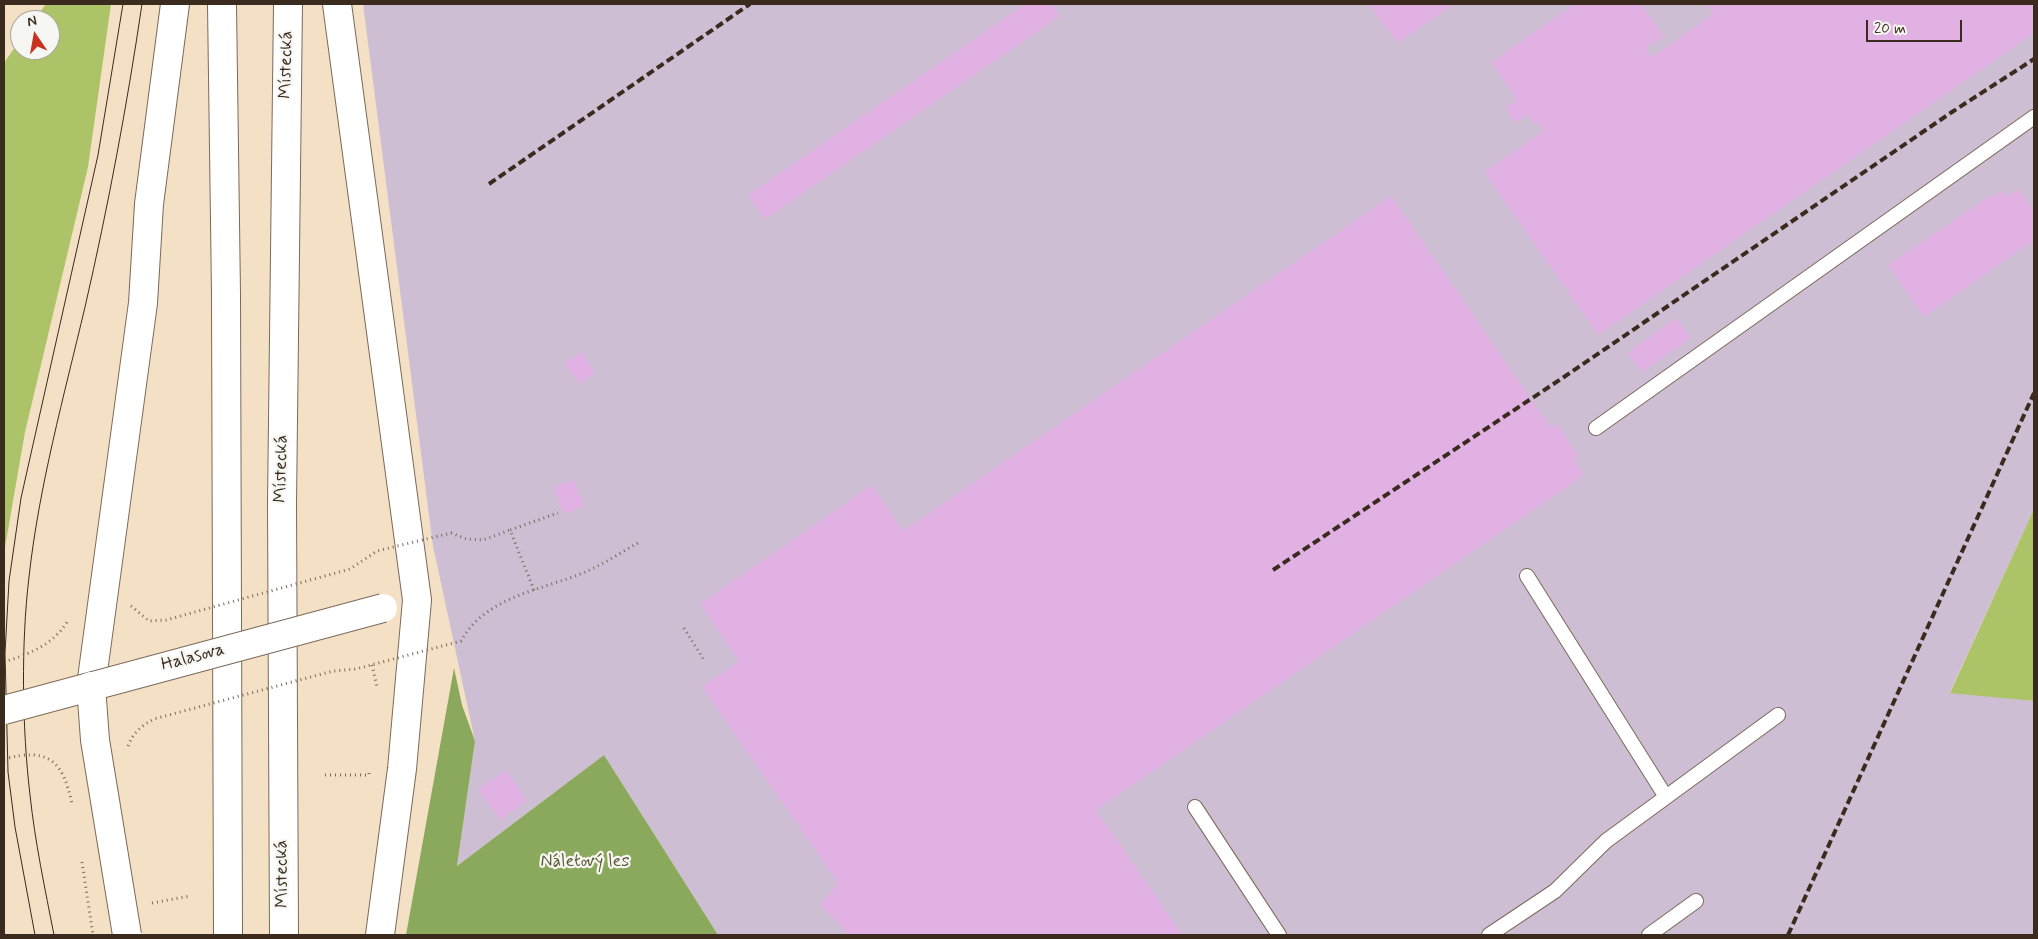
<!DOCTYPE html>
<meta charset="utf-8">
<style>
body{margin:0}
#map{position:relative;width:2038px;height:939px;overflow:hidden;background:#f4e0c5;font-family:Mynerve,sans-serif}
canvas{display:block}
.frame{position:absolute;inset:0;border:5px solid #3b2a1e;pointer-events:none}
.north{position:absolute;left:10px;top:10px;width:50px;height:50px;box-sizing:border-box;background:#f6f6f2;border:1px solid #aba49d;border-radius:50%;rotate:348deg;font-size:14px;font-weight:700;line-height:20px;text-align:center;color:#3b2a1e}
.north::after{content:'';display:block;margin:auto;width:18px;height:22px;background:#c8321e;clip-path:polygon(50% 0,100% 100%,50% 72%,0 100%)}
.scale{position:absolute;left:1866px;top:20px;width:96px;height:22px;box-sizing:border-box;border:2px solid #3b2a1e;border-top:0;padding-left:6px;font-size:15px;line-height:18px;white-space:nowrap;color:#3b2a1e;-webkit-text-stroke:4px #f6f6f2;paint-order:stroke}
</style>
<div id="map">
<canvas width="2038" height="939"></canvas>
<div class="frame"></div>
<div class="north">N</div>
<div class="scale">20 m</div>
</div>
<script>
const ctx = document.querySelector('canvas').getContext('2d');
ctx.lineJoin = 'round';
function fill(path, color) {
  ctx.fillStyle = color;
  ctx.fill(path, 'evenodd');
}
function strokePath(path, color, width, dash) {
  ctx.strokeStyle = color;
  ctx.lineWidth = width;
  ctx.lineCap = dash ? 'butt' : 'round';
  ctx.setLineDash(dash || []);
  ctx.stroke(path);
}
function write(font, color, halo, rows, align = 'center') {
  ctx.font = font + ' Mynerve,sans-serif';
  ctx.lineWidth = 4.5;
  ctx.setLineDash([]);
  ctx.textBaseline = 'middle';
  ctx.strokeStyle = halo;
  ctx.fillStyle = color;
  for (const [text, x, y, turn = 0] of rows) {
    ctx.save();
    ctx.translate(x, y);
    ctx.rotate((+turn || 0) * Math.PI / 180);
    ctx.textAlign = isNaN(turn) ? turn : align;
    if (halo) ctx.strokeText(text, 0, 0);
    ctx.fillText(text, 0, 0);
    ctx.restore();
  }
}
const industrial = new Path2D(`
 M363,4H2034V509L1950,692L2034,701V935H718L604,755L457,866L475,741L433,546Z`);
const green = new Path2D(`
 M46,4H111L88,167L25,432L4,553V63L20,40V50H50V20H34Z
 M2034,509V701L1950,693Z`);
const forest = new Path2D(`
 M454,668L462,705L475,741L457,866L604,755L718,935H406Z`);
const building = new Path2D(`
 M1025,4H1051L1060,16L765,219L748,195Z
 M1369,4H1454L1397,43Z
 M1575,4H1641L1664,36L1645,48L1652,57L1713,14L1706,4H2034V33L1598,335L1484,172L1544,131L1538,122L1534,124L1528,115L1515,123L1505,108L1517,100L1491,62Z
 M2018,189L2034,211V240L1924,317L1888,265L1991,195L1992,198L2003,190L2007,196Z
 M1391,196L1551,428L1557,424L1579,456L1573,460L1584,475L1096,810L1182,935H849L820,905L838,883L702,687L739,661L700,604L872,485L903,531Z
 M1676,318L1691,338L1642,372L1627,353Z
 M581,352L595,372L579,384L564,364Z
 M574,480L584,506L564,514L553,487Z
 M506,770L527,801L500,820L478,789Z`);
const path = new Path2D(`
 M534,590L510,530L558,513
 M684,628L704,660
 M372,665L377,687
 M325,775H369V772
 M82,862L93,935
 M152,903L190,896`);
const lane = new Path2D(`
 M1596,428L2034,117
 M1527,576L1666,797
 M1195,807L1279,935
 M1489,935L1555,891L1606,841L1778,715
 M1649,935L1696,901`);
const highway = new Path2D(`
 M222,4L226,294L228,935
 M337,4L417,600L402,769L380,935
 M91,686L143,303L149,204L175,4
 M284,935L282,503L288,4`);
const tram = new Path2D(`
 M35,935L15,827L8,772L5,653L9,581L21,498L98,155L123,4
 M54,935C45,889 35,842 30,795C22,727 21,644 29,577C39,486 64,396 85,307C108,207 127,106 142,4`);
const rail = new Path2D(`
 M489,184L750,4
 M1273,570L1564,377L1952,112L2034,59
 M1788,935L2034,393`);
const pathBridge = new Path2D(`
 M131,606L149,621L166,620L350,569L377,551L451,533L466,539L483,540L510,530
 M4,662C29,654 53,645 67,622
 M128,746C133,733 141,726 154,719L333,671L356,669L461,641C485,597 541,590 583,573C602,565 620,553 638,543
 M4,759C49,747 63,761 72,804`);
const streetBridge = new Path2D(`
 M4,710L383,608`);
const highwayBridge = new Path2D(`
 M91,686L95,740L127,935`);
const streetNames = [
 ["Místecká",287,65,-89],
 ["Místecká",282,469,-89],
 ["Halasova",193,658,-15],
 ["Místecká",283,874,-91]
];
const parkNames = [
 ["Náletový les",585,862]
];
fill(industrial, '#cdbed3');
fill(green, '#adc368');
fill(forest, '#8aa95c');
fill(building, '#e0b1e2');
strokePath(lane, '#7c6a58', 16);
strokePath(highway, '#7c6a58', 30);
strokePath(path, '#7c6a58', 3, [1, 4]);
strokePath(lane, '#fff', 14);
strokePath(highway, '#fff', 28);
strokePath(tram, '#3b2a1e', 1);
strokePath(rail, '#3b2a1e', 4, [8, 4]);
strokePath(streetBridge, '#7c6a58', 30, []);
strokePath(highwayBridge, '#7c6a58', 30, []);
strokePath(pathBridge, '#7c6a58', 3, [1, 4]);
strokePath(streetBridge, '#fff', 28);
strokePath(highwayBridge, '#fff', 28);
write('18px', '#3b2a1e', '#f6f6f2', streetNames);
write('18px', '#5d5834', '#f6f6f2', parkNames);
</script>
